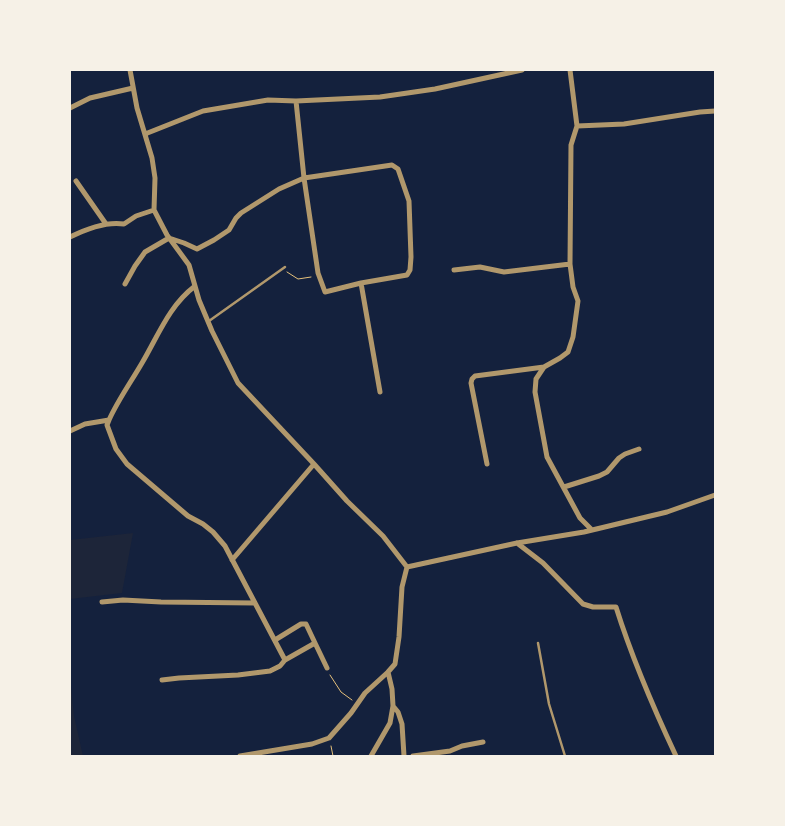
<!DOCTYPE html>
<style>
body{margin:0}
#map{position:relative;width:785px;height:826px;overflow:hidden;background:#14213d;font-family:Roboto,sans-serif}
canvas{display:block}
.frame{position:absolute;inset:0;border:71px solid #f6f1e7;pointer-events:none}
</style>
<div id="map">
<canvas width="785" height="826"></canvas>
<div class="frame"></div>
</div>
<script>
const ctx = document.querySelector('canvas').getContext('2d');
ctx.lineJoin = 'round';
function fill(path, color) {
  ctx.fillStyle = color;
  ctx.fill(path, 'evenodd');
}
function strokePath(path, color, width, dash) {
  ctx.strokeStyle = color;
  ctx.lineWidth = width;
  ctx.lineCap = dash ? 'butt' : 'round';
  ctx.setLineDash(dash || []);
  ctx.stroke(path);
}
const green = new Path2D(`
 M133,533L122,593L70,599V540Z
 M70,677L74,716L83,756H70Z`);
const path = new Path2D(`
 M287,272L298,279L311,277
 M330,675L341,692L352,700
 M331,746L333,756`);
const service = new Path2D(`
 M209,321L285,267
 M538,643L549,704L565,756`);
const minor = new Path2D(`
 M130,70L137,108L152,158L155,178L154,210L167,235L189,265L199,300L212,331L238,383L314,464L347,501L383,536L407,567
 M570,70L577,126L571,145L570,264L573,287L578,301L573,337L568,352L560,358L544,367L536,379L535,392L547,457L580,518L592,530
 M296,101L304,178L318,273L325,292L361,283L380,392
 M70,108L90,98L133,88
 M577,126L624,124L700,112L715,111
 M145,134L203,111L268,100L296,101L380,97L435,89L522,70
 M76,181L106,224
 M70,237C86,229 106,221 124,224L136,216L154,210
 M454,270L480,267L504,272L570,264
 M125,284L135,266L145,252L169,238L184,243L197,249L214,240L229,230L236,218L241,213L279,189L304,178L392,165L398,169L409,201L411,257L410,270L407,275L361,283
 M109,420L107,425L116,449L127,464L188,516L203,524L213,532L225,546L285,660L315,643L327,668
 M70,431L85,424L109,420C118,400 131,382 142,363C159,334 169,306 195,286
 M487,464L471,383L472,379L475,376L544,367
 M564,487L599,476L607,472L619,458L625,454L639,449
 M517,543L543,563L583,604L593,607H616C632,658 653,707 676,756
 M232,560L314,464
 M407,567L517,543L584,532L667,512L715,495
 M102,602L123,600L161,602L255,603
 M275,640L301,624H306L315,643
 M162,680L179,678L238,675L270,671L280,666L285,660
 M240,756L312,744L329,738L351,713L365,693L388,672
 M371,756L390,723L393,706
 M404,756L402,724L398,712L393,706L392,689L388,672L395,664L399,637L402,587L407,567
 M413,756L450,751L462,746L483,742`);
fill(green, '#1d2539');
strokePath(path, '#e5c07b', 1);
strokePath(service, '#b1986c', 2.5);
strokePath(minor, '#b1986c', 5);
</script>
